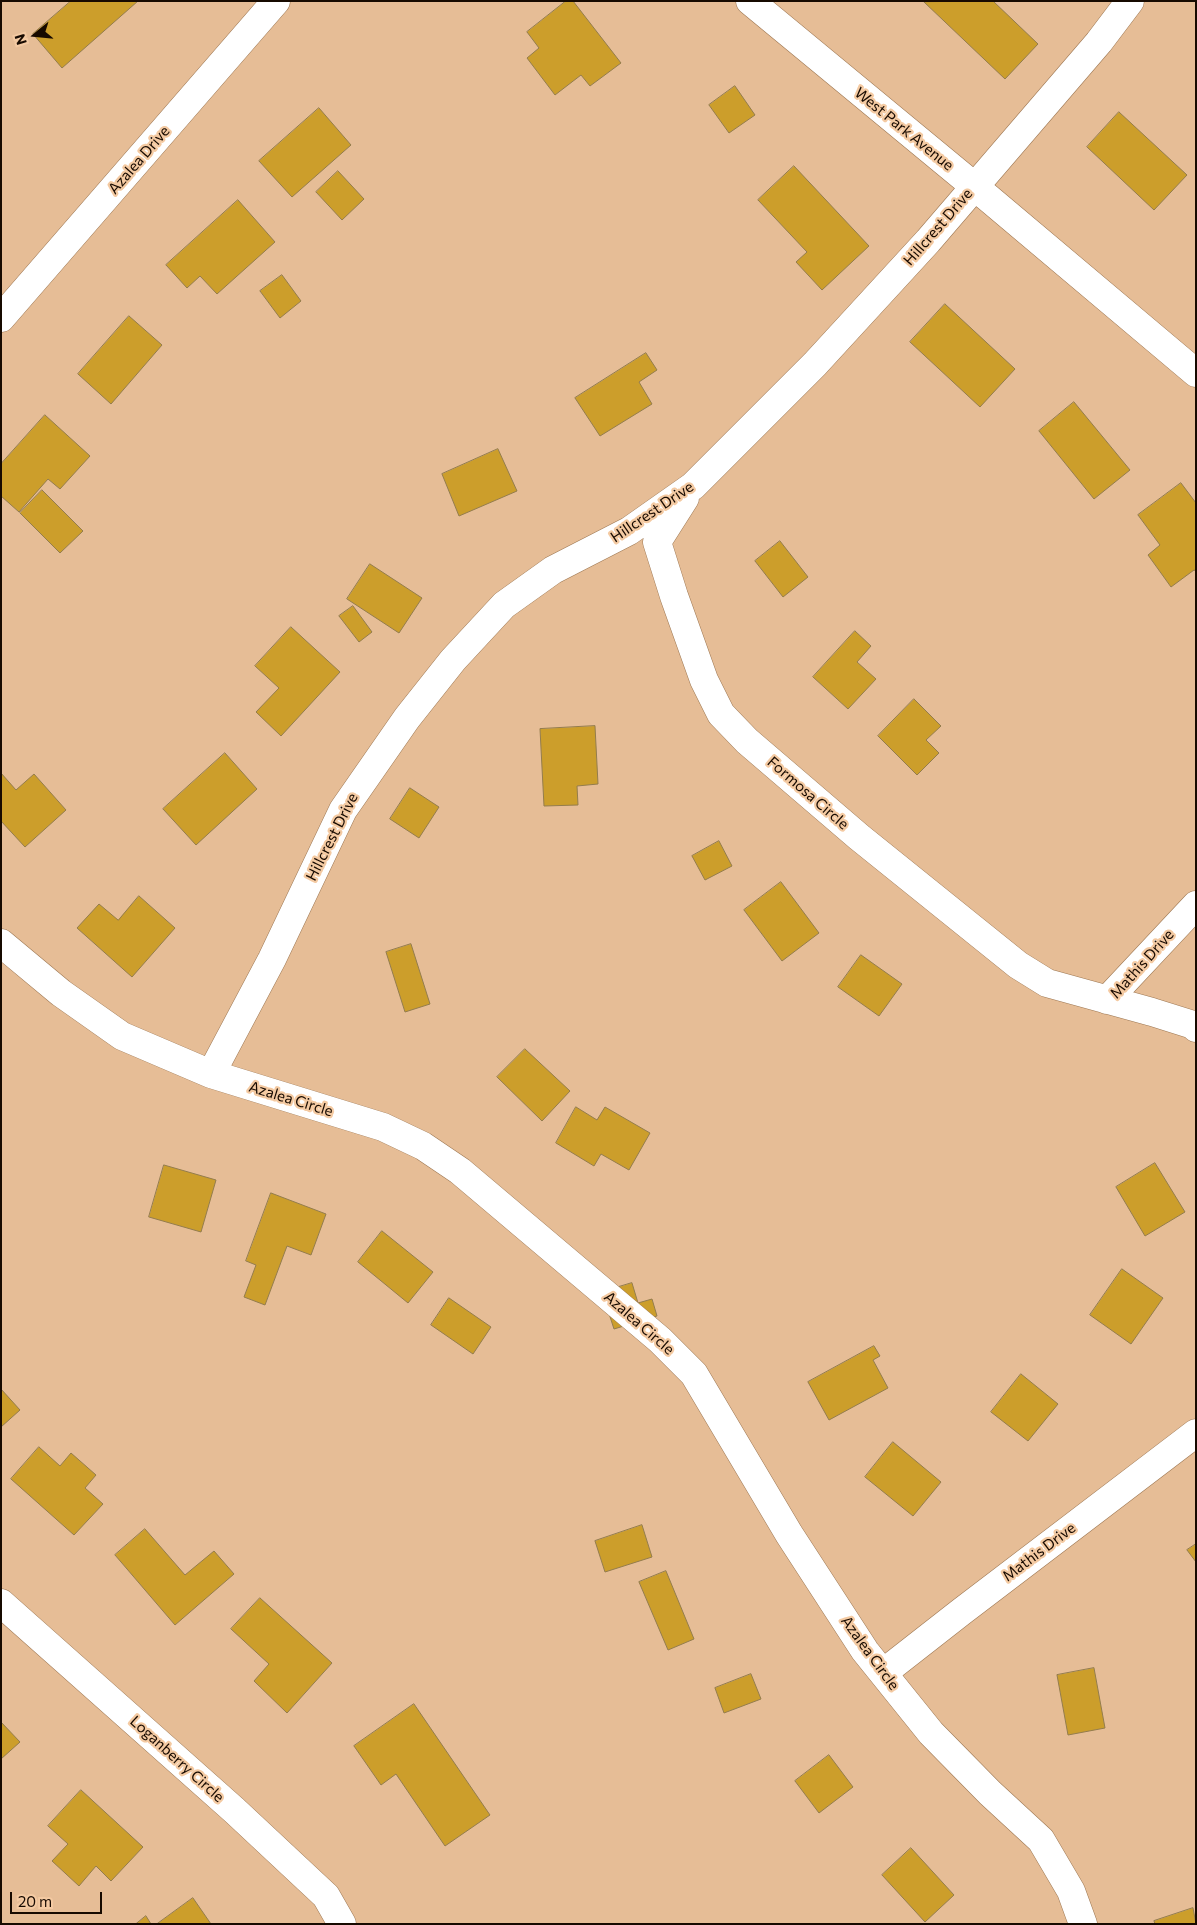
<!DOCTYPE html>
<style>
body{margin:0}
#map{position:relative;width:1197px;height:1925px;overflow:hidden;background:#e6bd96;font-family:Commissioner,sans-serif}
canvas{display:block}
.frame{position:absolute;inset:0;border:2px solid #170a00;pointer-events:none}
.north{position:absolute;left:10px;top:10px;width:50px;height:50px;-webkit-text-stroke:4px #f4caa2;paint-order:stroke;rotate:253deg;font-size:14px;font-weight:700;line-height:20px;text-align:center;color:#170a00}
.north::after{content:'';display:block;margin:auto;width:18px;height:22px;background:#170a00;clip-path:polygon(50% 0,100% 100%,50% 72%,0 100%)}
.scale{position:absolute;left:10px;top:1892px;width:92px;height:22px;box-sizing:border-box;border:2px solid #170a00;border-top:0;padding-left:6px;font-size:15px;line-height:18px;white-space:nowrap;color:#170a00;-webkit-text-stroke:4px #f4caa2;paint-order:stroke}
</style>
<div id="map">
<canvas width="1197" height="1925"></canvas>
<div class="frame"></div>
<div class="north">N</div>
<div class="scale">20 m</div>
</div>
<script>
const ctx = document.querySelector('canvas').getContext('2d');
ctx.lineJoin = 'round';
function fill(path, color) {
  ctx.fillStyle = color;
  ctx.fill(path, 'evenodd');
}
function strokePath(path, color, width, dash) {
  ctx.strokeStyle = color;
  ctx.lineWidth = width;
  ctx.lineCap = dash ? 'butt' : 'round';
  ctx.setLineDash(dash || []);
  ctx.stroke(path);
}
function write(font, color, halo, rows, align = 'center') {
  ctx.font = font + ' Commissioner,sans-serif';
  ctx.lineWidth = 4.5;
  ctx.setLineDash([]);
  ctx.textBaseline = 'middle';
  ctx.strokeStyle = halo;
  ctx.fillStyle = color;
  for (const [text, x, y, turn = 0] of rows) {
    ctx.save();
    ctx.translate(x, y);
    ctx.rotate((+turn || 0) * Math.PI / 180);
    ctx.textAlign = isNaN(turn) ? turn : align;
    if (halo) ctx.strokeText(text, 0, 0);
    ctx.fillText(text, 0, 0);
    ctx.restore();
  }
}
const building = new Path2D(`
 M71,1H138L62,68L33,34Z
 M566,1H573L621,63L590,86L581,75L555,95L527,58L539,48L527,32Z
 M993,1L1038,44L1005,79L924,2Z
 M735,86L755,115L729,133L709,105Z
 M319,108L351,145L292,197L259,161Z
 M1119,112L1187,175L1154,210L1087,147Z
 M794,166L869,246L822,290L796,262L807,252L758,200Z
 M338,171L364,199L342,220L316,192Z
 M238,200L275,242L217,294L200,276L187,288L166,265Z
 M282,275L301,301L280,318L260,291Z
 M945,304L1015,369L980,407L910,342Z
 M129,316L162,345L111,404L78,374Z
 M646,353L657,370L639,382L652,404L600,436L575,398Z
 M1074,402L1130,470L1094,499L1039,431Z
 M45,415L90,456L60,489L48,479L19,512L1,496V464Z
 M498,449L517,491L459,516L442,474Z
 M1181,483L1196,503V571L1194,570L1171,587L1148,555L1160,545L1138,515Z
 M42,490L83,531L60,553L20,513Z
 M780,541L808,577L783,597L755,561Z
 M370,564L422,598L399,633L347,599Z
 M353,606L372,632L359,642L339,616Z
 M291,627L340,672L281,736L256,712L279,688L255,666Z
 M855,631L871,646L857,662L876,679L848,709L813,677Z
 M914,699L941,726L926,740L939,753L917,775L878,736Z
 M595,726L598,784L577,786L578,805L544,806L540,729Z
 M225,753L257,789L196,845L163,809Z
 M1,773L16,790L34,774L66,810L25,847L1,821Z
 M410,788L439,807L419,838L390,819Z
 M719,841L732,866L705,880L692,856Z
 M781,882L819,933L782,961L744,910Z
 M139,896L175,928L132,977L77,928L99,904L118,920Z
 M411,944L430,1004L405,1012L386,952Z
 M861,955L902,984L879,1016L838,987Z
 M525,1049L570,1091L542,1121L497,1077Z
 M576,1107L597,1120L605,1107L650,1133L629,1170L601,1154L594,1166L556,1143Z
 M1155,1163L1185,1212L1145,1236L1116,1187Z
 M164,1165L216,1180L201,1232L149,1217Z
 M271,1193L326,1214L311,1255L287,1246L265,1305L244,1297L256,1265L246,1261Z
 M382,1231L433,1272L408,1303L358,1262Z
 M1122,1269L1163,1298L1131,1344L1090,1315Z
 M632,1283L638,1303L652,1299L657,1316L614,1329L602,1292Z
 M449,1298L491,1327L473,1354L431,1325Z
 M874,1346L880,1356L873,1360L888,1388L829,1420L808,1382Z
 M1021,1374L1058,1404L1028,1441L991,1412Z
 M1,1389L20,1410L1,1427Z
 M893,1442L941,1482L913,1516L865,1477Z
 M39,1447L60,1466L71,1453L96,1475L85,1488L103,1504L74,1535L11,1479Z
 M642,1525L652,1557L605,1572L595,1541Z
 M145,1529L185,1575L214,1551L234,1574L175,1625L115,1555Z
 M1196,1544V1562L1187,1550Z
 M666,1571L694,1639L668,1650L639,1582Z
 M260,1598L332,1663L287,1713L254,1681L269,1664L231,1629Z
 M1094,1668L1105,1728L1068,1735L1057,1675Z
 M751,1674L761,1699L724,1713L715,1688Z
 M414,1704L490,1815L445,1846L396,1774L381,1785L354,1746Z
 M1,1722L20,1742L1,1759Z
 M829,1755L853,1787L819,1813L795,1781Z
 M81,1790L143,1847L111,1881L96,1866L79,1886L52,1861L68,1844L48,1826Z
 M911,1848L954,1895L925,1922L882,1875Z
 M193,1898L211,1924H157Z
 M1193,1908L1196,1924H1155L1154,1921Z
 M146,1916L151,1924H136Z`);
const minor = new Path2D(`
 M750,1L974,186L1196,373
 M1,318L276,1
 M685,498L657,542L674,596L704,680L721,714L747,741L859,837L1018,965L1047,983L1152,1012L1193,1025L1196,1028
 M1,943L61,993L122,1036L211,1074L383,1127L423,1146L460,1171L660,1340L694,1374L789,1534L865,1651L931,1733L990,1793L1041,1840L1071,1891L1083,1924
 M1107,1000L1196,905
 M211,1074L272,959L343,810L407,718L453,660L504,605L553,570L629,531L693,486L815,364L928,241L1099,42L1130,1
 M1,1603L234,1810L326,1896L342,1924
 M883,1673L961,1612L1196,1433`);
const streetNames = [
 ["West Park Avenue",904,129,39],
 ["Azalea Drive",139,160,-49],
 ["Hillcrest Drive",938,227,-49],
 ["Hillcrest Drive",652,512,-34],
 ["Formosa Circle",808,793,41],
 ["Hillcrest Drive",332,837,-63],
 ["Mathis Drive",1142,964,-48],
 ["Azalea Circle",291,1099,17],
 ["Azalea Circle",639,1323,41],
 ["Mathis Drive",1039,1552,-37],
 ["Azalea Circle",870,1653,54],
 ["Loganberry Circle",177,1759,42]
];
fill(building, '#cc9e2b');
strokePath(building, '#937c4d', 1);
strokePath(minor, '#9d7752', 29);
strokePath(minor, '#fff', 28);
write('15px', '#170a00', '#f4caa2', streetNames);
</script>
